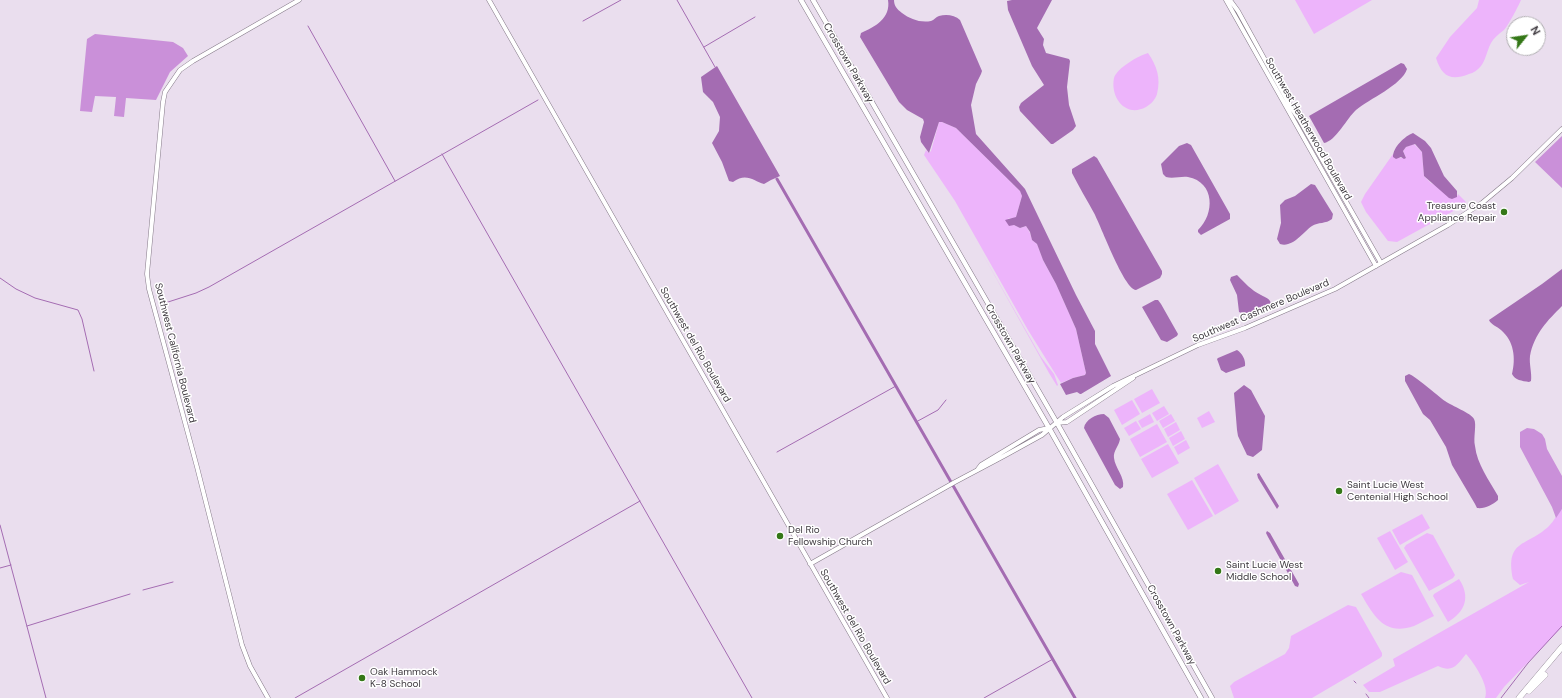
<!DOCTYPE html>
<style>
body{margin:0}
#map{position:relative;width:1562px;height:698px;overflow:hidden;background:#eadeee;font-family:"DM Sans",sans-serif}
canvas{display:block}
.north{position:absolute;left:1506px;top:16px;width:40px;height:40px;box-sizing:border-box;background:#fff;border:1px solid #b2b0b3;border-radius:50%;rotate:60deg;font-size:11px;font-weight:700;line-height:16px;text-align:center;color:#3f3a40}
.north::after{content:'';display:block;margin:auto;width:14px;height:18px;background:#347717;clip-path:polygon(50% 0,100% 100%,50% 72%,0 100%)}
</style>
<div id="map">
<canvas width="1562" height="698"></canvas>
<div class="north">N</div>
</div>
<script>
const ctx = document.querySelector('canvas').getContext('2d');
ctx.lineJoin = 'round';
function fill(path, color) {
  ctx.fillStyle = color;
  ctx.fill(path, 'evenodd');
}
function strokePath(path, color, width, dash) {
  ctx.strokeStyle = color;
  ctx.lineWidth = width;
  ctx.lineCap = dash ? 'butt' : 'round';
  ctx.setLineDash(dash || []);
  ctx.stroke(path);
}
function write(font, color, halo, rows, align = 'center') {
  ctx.font = font + ' "DM Sans",sans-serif';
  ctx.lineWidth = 3;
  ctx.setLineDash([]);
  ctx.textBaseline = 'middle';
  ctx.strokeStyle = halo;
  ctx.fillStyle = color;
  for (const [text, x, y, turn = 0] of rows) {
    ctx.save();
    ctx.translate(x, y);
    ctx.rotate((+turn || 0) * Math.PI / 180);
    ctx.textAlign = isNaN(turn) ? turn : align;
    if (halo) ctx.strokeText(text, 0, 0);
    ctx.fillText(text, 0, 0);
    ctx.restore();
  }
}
const green = new Path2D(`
 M1295,0H1372L1314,34Z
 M1479,0H1521C1519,5 1508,26 1504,30C1500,33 1496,36 1493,40C1487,48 1487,58 1481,66C1478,70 1473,73 1469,74C1451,81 1442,77 1436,58L1450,37L1477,8Z
 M1148,53C1157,66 1161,78 1157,94C1155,100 1151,104 1146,107C1126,118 1110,98 1114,78C1117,68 1138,56 1148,53Z
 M939,122H942L956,128L1020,191L1022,196L1016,217L1013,219L1008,218L1014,225L1020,228L1026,226L1030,233L1032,240L1037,244L1043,260L1056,284L1076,329L1086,373L1085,375L1073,378L1061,383L1028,330L955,201L924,155L926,150L929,153L931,151Z
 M1414,144L1422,152L1424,176L1431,183L1457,197L1458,194L1466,202L1459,208L1397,242L1388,241L1366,212L1361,202L1365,194L1393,154V156L1399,158H1406L1403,151L1406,147Z
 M982,253L1041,357L1054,374L1058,385L1057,386L1049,373Z
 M1152,389L1160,403L1142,413L1134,399Z
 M1132,400L1140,414L1122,425L1114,410Z
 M1164,406L1169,414L1157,421L1152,413Z
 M1209,411L1215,422L1202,428L1197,418Z
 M1150,414L1154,422L1142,428L1138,421Z
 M1171,414L1175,421L1163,428L1159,421Z
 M1136,421L1141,429L1129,436L1124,428Z
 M1176,422L1180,430L1168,437L1164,429Z
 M1157,424L1167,442L1140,457L1130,439Z
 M1181,431L1185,439L1173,446L1169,438Z
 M1186,440L1190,448L1178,455L1174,447Z
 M1168,444L1179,463L1152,478L1141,459Z
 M1218,464L1239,501L1215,515L1194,478Z
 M1192,480L1213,516L1188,530L1167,494Z
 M1562,509V627L1504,687L1496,698H1485C1490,686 1474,663 1466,654C1457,665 1453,673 1438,666L1380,692H1369L1363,685L1395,666L1393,659L1529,582L1520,585L1513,579C1505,539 1527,547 1549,526C1554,521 1557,514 1562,509Z
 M1422,514L1430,528L1400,545L1392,530Z
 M1390,531L1408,562L1395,570L1377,538Z
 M1427,533L1433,535L1455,575L1453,578L1429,591L1404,548L1406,545Z
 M1401,572L1412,575L1434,616C1427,619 1421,623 1414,626C1384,636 1374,616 1361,594Z
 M1459,579C1471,597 1465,612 1448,622L1433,596L1434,594Z
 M1348,605L1356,607L1382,653V656L1380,658L1312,698H1234L1230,686L1234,682L1285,654L1289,648L1291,636Z`);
const forest = new Path2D(`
 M95,34L173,42L183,48L188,56L170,72L156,100L126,98L124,117L114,116L116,97L95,96L92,112L80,111L87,39Z
 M1562,136V188L1535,162Z
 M1527,428L1534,429L1542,434L1545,439L1547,449L1562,476V509L1556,518L1552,507L1520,447V432Z`);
const water = new Path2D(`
 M888,0H894C894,6 897,9 902,13C910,19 920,23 931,21C934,20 936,17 939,16C946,14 955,15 960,20L982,71L981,74L976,84L971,105L976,134L1025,189L1076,295L1095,331V344L1111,376L1081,394H1080L1077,392L1066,395L1060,384L1073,378L1085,375L1086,373L1076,329L1056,284L1043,260L1037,244L1032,240L1030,232L1026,226L1020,228L1014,225L1009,226L1005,220L1016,217L1022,196L1020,191L956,128L942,122H939L929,153L921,142L920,137L924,122L923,119L907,110L899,102L860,37L861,33C875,27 891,18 888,0Z
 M1012,0H1052L1037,28L1044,39L1043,45L1046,53L1069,59L1070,61L1067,87L1069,105L1076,126L1073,130L1053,144H1051L1020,111L1019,107L1021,103L1044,85L1032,66L1008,10L1007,1Z
 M1401,63L1404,64L1407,69C1402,85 1369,99 1356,110C1347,118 1336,141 1324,143L1309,116Z
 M717,66L780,176L771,180L764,184C754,181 746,172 733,182L729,181L722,162L712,143L719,131L720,117L713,102L703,92L701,77Z
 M1413,133L1425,141L1431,148L1444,176L1457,191V197L1452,199L1449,198L1424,176L1422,152L1415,144L1406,147L1403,151L1406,158L1404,159L1401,157L1396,159L1393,157C1393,147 1405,136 1413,133Z
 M1187,143L1191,145L1230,214V219L1201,235L1198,232V230C1215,214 1215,182 1188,177C1181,176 1173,179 1166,177L1163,174L1161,164L1179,146Z
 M1094,156L1097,158L1162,271V274L1160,278L1136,290C1124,289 1101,226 1094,213C1087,200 1079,187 1072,173V169Z
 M1311,184L1315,185L1333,214L1332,219C1326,224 1318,222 1312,226C1303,232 1293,248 1280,244L1277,239L1281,223L1280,205L1285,200L1295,196Z
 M1562,269V306C1548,320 1534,334 1530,356C1529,364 1532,373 1531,381L1529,382C1522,381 1515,380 1512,374C1516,358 1514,341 1501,330C1497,326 1491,325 1489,320L1542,284Z
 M1237,275C1245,283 1251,290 1261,295C1266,298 1269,298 1271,303C1264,309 1247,316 1239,312L1237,295L1230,280L1231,277Z
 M1155,300H1158L1161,304L1178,334L1177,336L1167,342L1161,340L1142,307Z
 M1237,350C1242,353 1246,360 1245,366L1226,373L1221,370L1217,359L1218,358Z
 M1409,374C1414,375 1438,396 1445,401C1452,406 1471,413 1474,419C1477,424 1473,438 1475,446C1477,464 1489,480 1498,496V500C1492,505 1485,509 1477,508L1475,504L1452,465L1446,447L1430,420L1423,414L1405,381V376Z
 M1244,385L1251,390L1265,416L1262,450L1253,457L1247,455L1238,436L1237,430L1234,393Z
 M1104,414L1109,418L1120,439C1119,446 1113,451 1114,458C1115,468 1125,477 1123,487L1120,489L1115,485L1084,428C1085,420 1096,414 1104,414Z
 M1259,473L1279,506L1277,509L1258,478L1257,474Z
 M1267,531L1270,533L1299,584L1298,587L1295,586L1268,537L1266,533Z`);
const stream = new Path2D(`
 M677,0L715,67
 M583,21L621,0
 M308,26L395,181
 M704,47L755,17
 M442,154L752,698
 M0,278L16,289L35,298L78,310L82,319L94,371
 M165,303L196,293L209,287L538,100
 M916,422L938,410L946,400
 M777,452L896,386
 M0,525L46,698
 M0,568L11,565
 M143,590L173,582
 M27,626L130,594
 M1354,681L1356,683
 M1366,694L1369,698
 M295,698L640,501
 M984,698L1053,659
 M1501,698L1528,663L1562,626`);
const canal = new Path2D(`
 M777,179L1075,698`);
const tertiary = new Path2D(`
 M489,0L887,698
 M1226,0L1376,266
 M1230,0L1238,11L1292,109L1299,119L1381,263
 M1057,423L1067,422L1133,378
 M978,469L981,465L1039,430L1049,428
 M810,564L955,482L1004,456L1042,435L1063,417L1113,386L1198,345L1245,328L1335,289L1448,225L1482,203L1512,178L1562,129
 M268,698L250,666L242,645L197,467L149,289L147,274L163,102L165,92L180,70L193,61L299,0`);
const secondary = new Path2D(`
 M801,0L1049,428L1201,698
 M813,0L1057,423L1212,698`);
const motorway = new Path2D(`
 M1529,691L1545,675
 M1519,698L1562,647`);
const markers = [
 [1504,212,4,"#347717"],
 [1339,491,4,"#347717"],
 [780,536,4,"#347717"],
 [1218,571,4,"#347717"],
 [362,678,4,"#347717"]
];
const streetNames = [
 ["Crosstown Parkway",848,63,60],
 ["Southwest Heatherwood Boulevard",1308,129,60],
 ["Southwest Cashmere Boulevard",1261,311,-23],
 ["Crosstown Parkway",1010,344,60],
 ["Southwest del Rio Boulevard",695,345,60],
 ["Southwest California Boulevard",175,353,76],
 ["Crosstown Parkway",1171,625,61],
 ["Southwest del Rio Boulevard",855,627,60]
];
const poiNames = [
 ["Treasure Coast",1496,206,"right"],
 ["Appliance Repair",1496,218,"right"],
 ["Saint Lucie West",1347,485],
 ["Centenial High School",1347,497],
 ["Del Rio",788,530],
 ["Fellowship Church",788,542],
 ["Saint Lucie West",1226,565],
 ["Middle School",1226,577],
 ["Oak Hammock",370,672],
 ["K-8 School",370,684]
];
fill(green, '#edb4fb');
fill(forest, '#ca90d9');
fill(water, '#a46cb2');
strokePath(stream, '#a46cb2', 1);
strokePath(canal, '#a46cb2', 3);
strokePath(tertiary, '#847987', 5);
strokePath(secondary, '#847987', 5.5);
strokePath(motorway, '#847987', 6);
strokePath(tertiary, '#fff', 4);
strokePath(secondary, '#fff', 4.5);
strokePath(motorway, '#fff', 5.5);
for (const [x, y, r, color] of markers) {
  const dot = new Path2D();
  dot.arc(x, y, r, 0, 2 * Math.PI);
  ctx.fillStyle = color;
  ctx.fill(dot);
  strokePath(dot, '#fff', 1.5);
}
write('10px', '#3f3a40', '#fff', streetNames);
write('10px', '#3f3a40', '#fff', poiNames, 'left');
</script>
